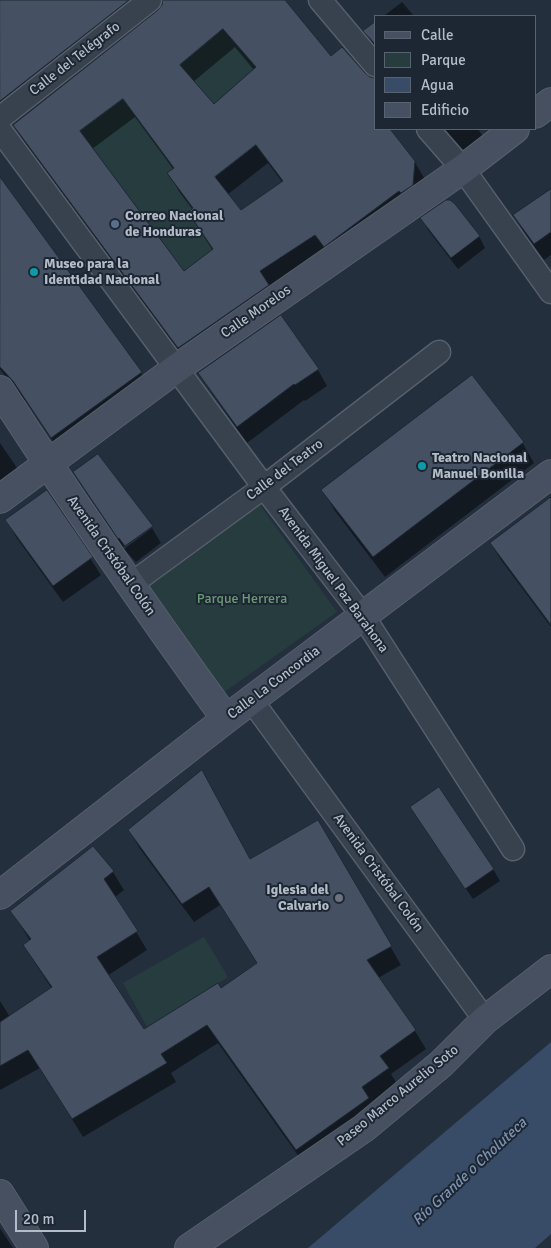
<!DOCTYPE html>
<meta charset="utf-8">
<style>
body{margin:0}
#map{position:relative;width:551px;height:1248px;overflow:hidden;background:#242f3e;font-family:Signika,sans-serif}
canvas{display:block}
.legend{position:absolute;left:374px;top:15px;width:162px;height:115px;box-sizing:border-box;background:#1d2633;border:1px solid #59626f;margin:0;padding:6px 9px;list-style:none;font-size:15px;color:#b4bcc9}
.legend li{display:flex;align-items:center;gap:10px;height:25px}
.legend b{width:25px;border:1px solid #59626f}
.scale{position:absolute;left:15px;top:1210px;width:71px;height:22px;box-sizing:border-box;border:2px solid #b4bcc9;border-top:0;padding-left:6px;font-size:15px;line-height:18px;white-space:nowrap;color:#b4bcc9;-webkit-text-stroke:4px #1d2633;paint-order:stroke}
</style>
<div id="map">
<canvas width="551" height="1248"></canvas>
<ul class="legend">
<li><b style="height:6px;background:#465061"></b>Calle</li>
<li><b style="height:14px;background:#263c3f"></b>Parque</li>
<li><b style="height:14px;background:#394c67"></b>Agua</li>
<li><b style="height:14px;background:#455162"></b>Edificio</li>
</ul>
<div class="scale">20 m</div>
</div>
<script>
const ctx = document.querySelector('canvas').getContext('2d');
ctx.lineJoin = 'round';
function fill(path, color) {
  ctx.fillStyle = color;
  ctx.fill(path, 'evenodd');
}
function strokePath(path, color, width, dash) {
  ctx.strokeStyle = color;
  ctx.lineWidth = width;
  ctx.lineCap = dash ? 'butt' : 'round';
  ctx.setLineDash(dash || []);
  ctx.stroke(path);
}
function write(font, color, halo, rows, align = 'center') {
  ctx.font = font + ' Signika,sans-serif';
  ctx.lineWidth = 4;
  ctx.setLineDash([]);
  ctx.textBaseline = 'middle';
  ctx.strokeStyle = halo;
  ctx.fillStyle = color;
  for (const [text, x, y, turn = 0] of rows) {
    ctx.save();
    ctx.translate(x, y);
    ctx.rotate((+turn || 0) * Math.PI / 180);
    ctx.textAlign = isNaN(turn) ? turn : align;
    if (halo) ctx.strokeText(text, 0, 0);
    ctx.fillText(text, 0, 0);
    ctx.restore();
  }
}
const green = new Path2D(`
 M223,29L256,67L214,104L180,65Z
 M123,99L174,168L167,174L186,198L222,187L188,212L213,249L184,271L80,131Z
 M260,505L337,612L223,693L147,585Z
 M204,937L228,977L147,1027L123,983Z`);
const water = new Path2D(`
 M551,1042V1234L535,1248H308Z`);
const shadow = new Path2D(`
 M0,0H284L375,129H388L414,161L426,181L190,367L25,144L14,125L163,6L153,9L0,112ZM235,47L254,70L214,106L193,82ZM135,117L174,170L169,174L180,193L193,210L189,213L213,251L184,273L92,149ZM268,163L283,183L241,212L227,195Z
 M402,2L414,16H384Z
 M375,23V48L365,31Z
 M442,129H478L489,145L470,160Z
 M0,180L141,373L152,392L63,456L26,401L19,395L0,369Z
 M551,190V255L544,260L524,232L515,216Z
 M422,218L479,236L485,248L458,269L428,230Z
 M318,370L327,386L305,401L304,400L247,443L209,389L200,373Z
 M522,442L534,463L385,577L335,511L323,490Z
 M0,443L24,478L0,495Z
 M74,472L151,526L123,547Z
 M47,492L101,575L63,602L16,537L7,521Z
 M551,499V627L501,560L491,544Z
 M152,528L161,543L136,562L124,549Z
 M418,819L493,869L500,881L473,899Z
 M318,821L401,965L378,978L415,1031L426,1049L391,1074L399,1087L307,1168L218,1043L171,1073L176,1082L83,1137L40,1068L0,1090V1001L10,1017L52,989L24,946L30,941L12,911L93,847L113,872L124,890L115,897L147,950L107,976L144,1030L221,989L258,964L220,905L194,922L140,849L129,830L250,860Z
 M0,1228L13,1248H0Z`);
const building = new Path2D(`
 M0,0H129L0,101Z
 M163,0H285L331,56L342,47L365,73L370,77L375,78V129H390L415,161L413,185L401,193L399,191L324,247L315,235L260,271L269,285L178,348L13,125L158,10L162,5ZM223,29L256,67L214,104L180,65ZM123,99L174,168L167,173L193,208L188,212L213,249L184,271L80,131ZM256,145L283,181L241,210L215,177Z
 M375,22V44L363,31Z
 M0,177L142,372L51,438L13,381L0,367Z
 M551,189V232L534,244L513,215Z
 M446,200H450L455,204L480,236L451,258L420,218Z
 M281,315L319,369L295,385L294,384L237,427L198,373Z
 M472,375L524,442L373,557L321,490Z
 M98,454L153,526L125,546L119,538L118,539L73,472Z
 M47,490L93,557L53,586L5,520Z
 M551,497V625L490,543Z
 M202,770L250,859L318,820L392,946L367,960L416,1030L380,1056L389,1068L362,1087L369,1098L296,1150L207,1025L161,1054L167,1063L72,1119L28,1050L0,1066V1022L52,987L23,945L31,939L10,911L93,846L114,871L104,879L138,931L97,957L144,1029L218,983L221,988L257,963L209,887L182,904L128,830Z
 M439,787L494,869L465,889L410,807Z`);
const street = new Path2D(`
 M320,0L375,65
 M0,118L150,0
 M428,129L463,169L551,292
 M0,130L264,487L363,616L513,849
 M130,585L264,487L439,352
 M252,701L485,1020`);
const secondary = new Path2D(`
 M535,114L551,102
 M0,390C72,502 148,611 226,719
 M0,499L177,368L463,169L515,129
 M0,895L226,719L551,474
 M0,1194L34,1248
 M189,1248L364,1128L441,1064L485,1020L551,969`);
const markers = [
 [115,224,5,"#5c6f8a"],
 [34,272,5,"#0f9aa8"],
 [422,466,5,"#0f9aa8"],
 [339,898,5,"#6b7280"]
];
const streetNames = [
 ["Calle del Telégrafo",75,59,-38],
 ["Calle Morelos",256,312,-35],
 ["Calle del Teatro",285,470,-37],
 ["Avenida Cristóbal Colón",111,556,55],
 ["Avenida Miguel Paz Barahona",333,580,54],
 ["Calle La Concordia",274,683,-37],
 ["Avenida Cristóbal Colón",378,873,54],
 ["Paseo Marco Aurelio Soto",398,1096,-39]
];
const poiNames = [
 ["Correo Nacional",125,216],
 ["de Honduras",125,232],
 ["Museo para la",44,264],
 ["Identidad Nacional",44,280],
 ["Teatro Nacional",432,458],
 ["Manuel Bonilla",432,474],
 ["Iglesia del",329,890,"right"],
 ["Calvario",329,906,"right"]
];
const parkNames = [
 ["Parque Herrera",242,599]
];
const waterNames = [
 ["Río Grande o Choluteca",470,1172,-43]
];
fill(green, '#263c3f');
fill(water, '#394c67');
fill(shadow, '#0007');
fill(building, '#455162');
strokePath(building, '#1f2835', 1);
strokePath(street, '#565f6c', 25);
strokePath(secondary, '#565f6c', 30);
strokePath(street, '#38414e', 22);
strokePath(secondary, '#465061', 28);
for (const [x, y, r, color] of markers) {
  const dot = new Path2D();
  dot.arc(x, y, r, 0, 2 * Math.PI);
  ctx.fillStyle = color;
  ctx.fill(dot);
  strokePath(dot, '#1d2633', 2);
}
write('14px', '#b4bcc9', '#1d2633', streetNames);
write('bold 14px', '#b4bcc9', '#1d2633', poiNames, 'left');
write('14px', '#6b9a76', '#1d2633', parkNames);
write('italic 15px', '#7c92b1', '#1d2633', waterNames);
</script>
